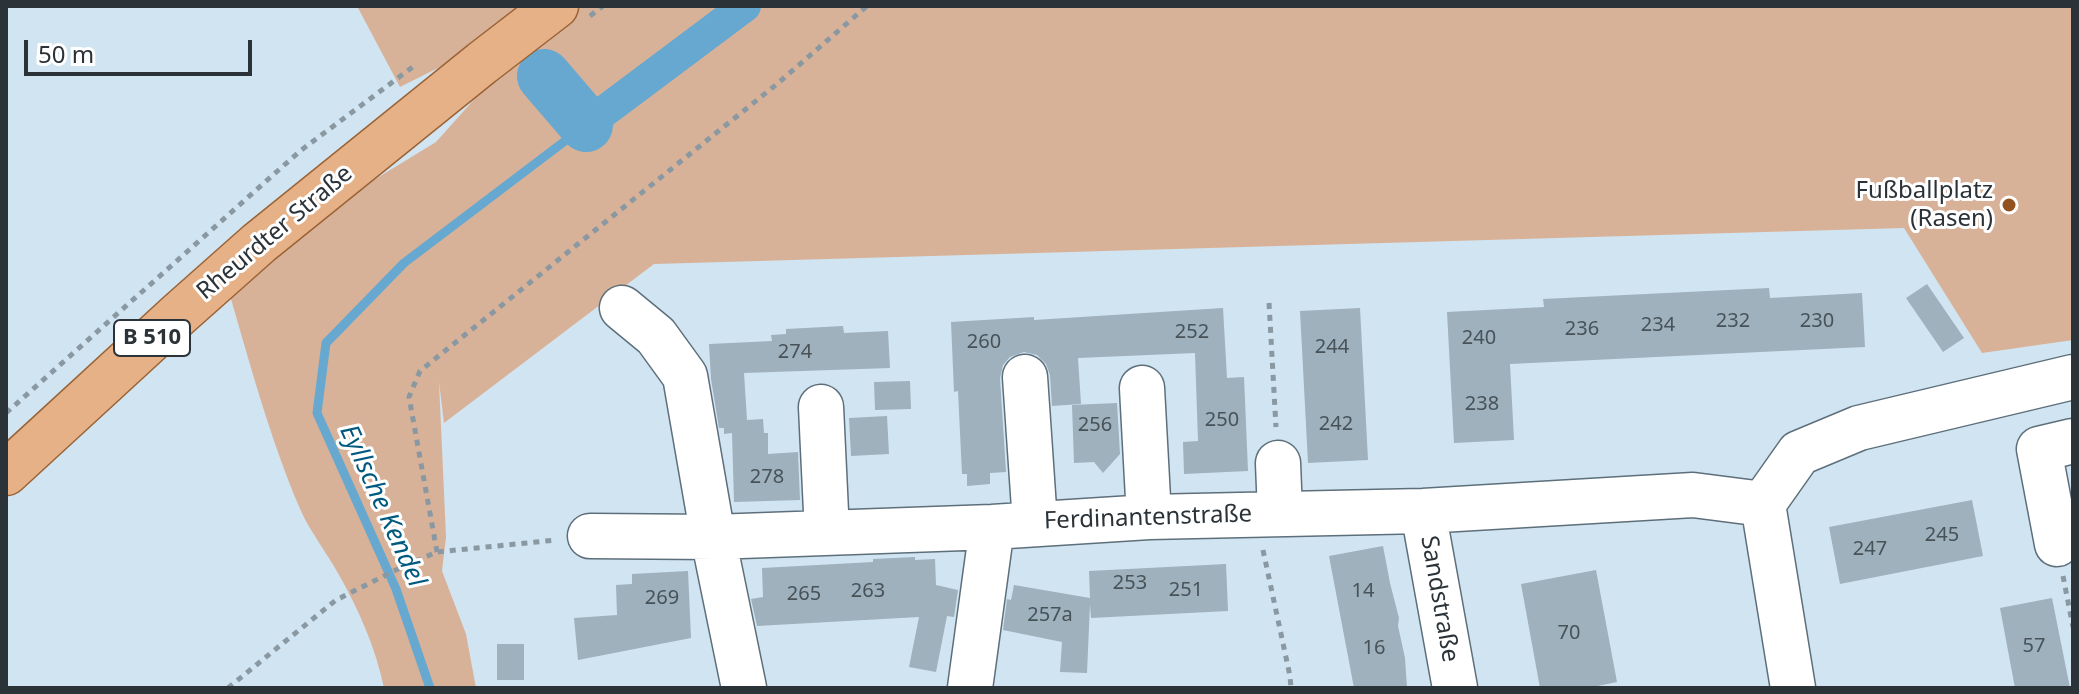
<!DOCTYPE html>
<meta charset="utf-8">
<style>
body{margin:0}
#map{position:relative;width:2079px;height:694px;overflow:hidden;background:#d1e4f1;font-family:"Noto Sans",sans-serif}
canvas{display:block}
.frame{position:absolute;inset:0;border:8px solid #2c3338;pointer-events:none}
.scale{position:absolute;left:24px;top:40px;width:228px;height:36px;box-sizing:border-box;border:4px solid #2c3338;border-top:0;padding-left:10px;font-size:24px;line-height:28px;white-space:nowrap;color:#2c3338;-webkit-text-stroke:6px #fff;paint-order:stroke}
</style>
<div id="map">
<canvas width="2079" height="694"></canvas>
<div class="frame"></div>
<div class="scale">50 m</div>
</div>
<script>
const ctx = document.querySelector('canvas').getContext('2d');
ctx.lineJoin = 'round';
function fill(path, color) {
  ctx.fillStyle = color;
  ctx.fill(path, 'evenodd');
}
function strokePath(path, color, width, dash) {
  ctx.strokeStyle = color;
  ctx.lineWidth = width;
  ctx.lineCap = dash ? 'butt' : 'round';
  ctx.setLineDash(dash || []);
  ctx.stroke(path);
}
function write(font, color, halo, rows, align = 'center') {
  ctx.font = font + ' "Noto Sans",sans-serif';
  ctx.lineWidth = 6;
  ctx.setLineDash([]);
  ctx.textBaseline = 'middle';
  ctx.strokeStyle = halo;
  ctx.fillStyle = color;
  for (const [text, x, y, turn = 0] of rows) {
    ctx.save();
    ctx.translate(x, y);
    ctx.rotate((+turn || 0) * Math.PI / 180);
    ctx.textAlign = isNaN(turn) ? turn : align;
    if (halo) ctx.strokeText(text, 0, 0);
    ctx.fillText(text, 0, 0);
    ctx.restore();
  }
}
const green = new Path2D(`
 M357,6H2073V340L1982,353L1904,228L654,264L444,423L439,382L446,537L442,571L466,634L476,688H384C376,649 359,610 339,575C327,553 311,533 301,511C268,435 247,352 223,272L436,142L554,10L400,87Z`);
const stream = new Path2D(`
 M430,688L396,589L317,413L326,343L404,263L586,125`);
const canal = new Path2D(`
 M586,125L745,6`);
const river = new Path2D(`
 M544,76L586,125`);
const building = new Path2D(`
 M1927,284L1964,338L1943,352L1906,298Z
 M1769,288L1770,298L1862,293L1865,347L1510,364L1514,440L1454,443L1447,312L1544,307L1543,299Z
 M1223,308L1227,378L1244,377L1248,471L1184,474L1183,442L1198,441L1195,353L1078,358L1081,404L1052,406L1050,375L1046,364L1037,355L1024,352L1010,357L1003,365L1000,378L1006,472L990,473V484L967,486V474H962L958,391L954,392L951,322L1034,317V320Z
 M1360,308L1368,460L1308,463L1300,311Z
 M843,326L844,333L888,331L890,368L744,373L747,420L763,419L764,433H768V454L798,452L800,500L734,502L732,433L724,434V428H719L711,379L709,344L772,341L771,335L786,334V329Z
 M910,381L911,409L875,410L874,382Z
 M1117,403L1120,454L1103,473L1094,462L1074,463L1072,405Z
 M887,416L889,454L851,456L849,418Z
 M1972,500L1983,556L1840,584L1829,527Z
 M1383,546L1390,583L1399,618L1398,626L1405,658L1407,688H1354L1329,556Z
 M915,557V560L935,559L936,585L958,590L954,617L947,616L936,672L909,667L919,617L757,626L751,599L763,597L762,568L873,562V559Z
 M1226,564L1228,611L1091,618L1090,604L1087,673L1060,672L1062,642L1003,630L1007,599L1011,600L1014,585L1090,598L1089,571Z
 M1596,570L1617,682L1588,688H1540L1521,584Z
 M688,571L691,638L578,660L574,618L617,615L616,585L632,584V574Z
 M2052,598L2070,688H2015L2000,608Z
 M497,644H524V680H497Z`);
const path = new Path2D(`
 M590,16L603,6
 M1269,303L1276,427
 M6,413L300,151L414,66
 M1263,550L1290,676L1291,688
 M437,552L409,397L420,371L777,84L867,6
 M2063,576L2073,627
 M228,688L336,600L402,567L437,552L556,540`);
const minor = new Path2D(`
 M622,308L656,336L685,376L713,537L744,688
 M1025,377L1035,523
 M1142,388L1149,517
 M821,407L827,533
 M1278,463L1280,513
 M1763,504L1799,453L1859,428L2073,377
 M1763,504L1793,688
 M1423,511L1455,688
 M590,536L713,537L992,527L1149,517L1423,511L1693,495L1763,504
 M2057,544L2039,449L2073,441
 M970,688L992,527`);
const major = new Path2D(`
 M6,473L179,314L259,243L482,63L556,6`);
const markers = [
 [2009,205,8,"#93521d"]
];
const numberNames = [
 ["232",1733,321],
 ["230",1817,321],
 ["234",1658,325],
 ["236",1582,329],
 ["252",1192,332],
 ["240",1479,338],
 ["260",984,342],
 ["244",1332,347],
 ["274",795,352],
 ["238",1482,404],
 ["250",1222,420],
 ["242",1336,424],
 ["256",1095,425],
 ["278",767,477],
 ["245",1942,535],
 ["247",1870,549],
 ["253",1130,583],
 ["251",1186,590],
 ["263",868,591],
 ["14",1363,591],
 ["265",804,594],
 ["269",662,598],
 ["257a",1050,615],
 ["70",1569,633],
 ["57",2034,646],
 ["16",1374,648]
];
const shields = [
 [152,338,76]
];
const shieldNames = [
 ["B 510",152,338]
];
const poiNames = [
 ["Fußballplatz",1993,191],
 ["(Rasen)",1993,219]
];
const streetNames = [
 ["Rheurdter Straße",275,233,-40],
 ["Ferdinantenstraße",1148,518,-2],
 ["Sandstraße",1439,599,80]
];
const waterNames = [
 ["Eyllsche Kendel",382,506,66]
];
fill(green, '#d8b298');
strokePath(stream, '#66a8d0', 9);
strokePath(canal, '#66a8d0', 32);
strokePath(river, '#66a8d0', 54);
fill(building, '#9eb1bd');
strokePath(minor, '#5d6f7a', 47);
strokePath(major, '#9a6336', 47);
strokePath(path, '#8a98a1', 5, [6, 6]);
strokePath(minor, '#fff', 44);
strokePath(major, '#e6b186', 44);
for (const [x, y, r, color] of markers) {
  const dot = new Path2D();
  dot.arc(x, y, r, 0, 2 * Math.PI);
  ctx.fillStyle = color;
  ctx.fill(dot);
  strokePath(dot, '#fff', 3);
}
write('20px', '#485259', null, numberNames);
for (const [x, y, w] of shields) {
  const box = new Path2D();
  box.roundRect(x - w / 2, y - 18, w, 36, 6);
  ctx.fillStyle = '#fff';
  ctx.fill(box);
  strokePath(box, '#2c3338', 2);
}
write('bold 22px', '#2c3338', null, shieldNames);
write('24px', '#2c3338', '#fff', poiNames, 'right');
write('24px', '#2c3338', '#fff', streetNames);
write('italic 26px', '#00597f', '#fff', waterNames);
</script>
